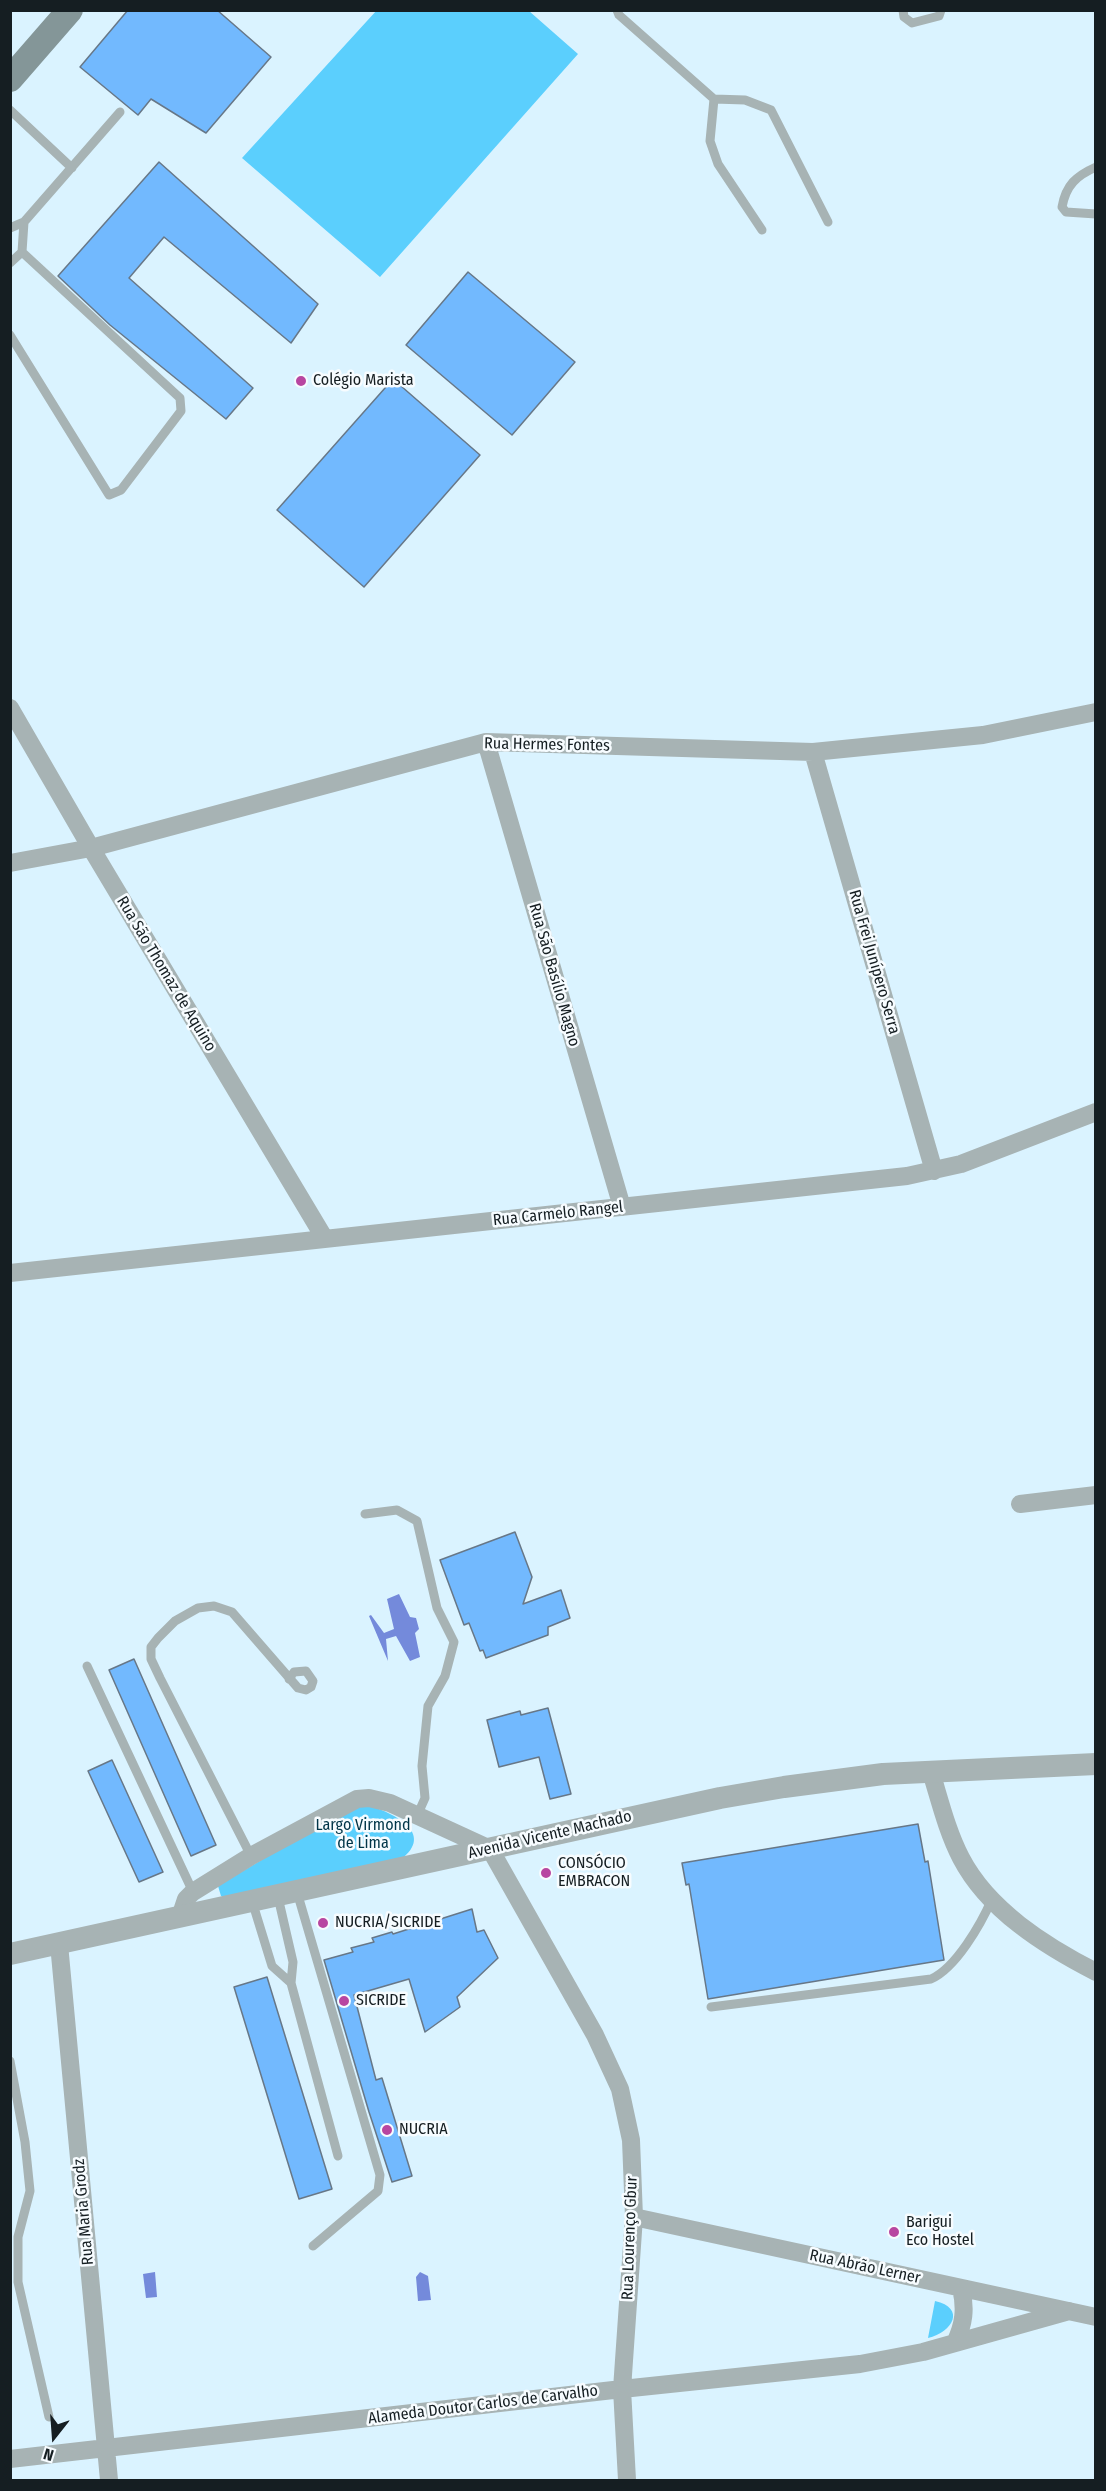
<!DOCTYPE html>
<meta charset="utf-8">
<style>
body{margin:0}
#map{position:relative;width:1106px;height:2491px;overflow:hidden;background:#daf3ff;font-family:"Fira Sans Condensed",sans-serif}
canvas{display:block}
.frame{position:absolute;inset:0;border:12px solid #151e22;pointer-events:none}
.north{position:absolute;left:24px;top:2407px;width:60px;height:60px;-webkit-text-stroke:4px #f7fcff;paint-order:stroke;rotate:197deg;font-size:16px;font-weight:700;line-height:24px;text-align:center;color:#151e22}
.north::after{content:'';display:block;margin:auto;width:21px;height:27px;background:#151e22;clip-path:polygon(50% 0,100% 100%,50% 72%,0 100%)}
</style>
<div id="map">
<canvas width="1106" height="2491"></canvas>
<div class="frame"></div>
<div class="north">N</div>
</div>
<script>
const ctx = document.querySelector('canvas').getContext('2d');
ctx.lineJoin = 'round';
function fill(path, color) {
  ctx.fillStyle = color;
  ctx.fill(path, 'evenodd');
}
function strokePath(path, color, width, dash) {
  ctx.strokeStyle = color;
  ctx.lineWidth = width;
  ctx.lineCap = dash ? 'butt' : 'round';
  ctx.setLineDash(dash || []);
  ctx.stroke(path);
}
function write(font, color, halo, rows, align = 'center') {
  ctx.font = font + ' "Fira Sans Condensed",sans-serif';
  ctx.lineWidth = 5;
  ctx.setLineDash([]);
  ctx.textBaseline = 'middle';
  ctx.strokeStyle = halo;
  ctx.fillStyle = color;
  for (const [text, x, y, turn = 0] of rows) {
    ctx.save();
    ctx.translate(x, y);
    ctx.rotate((+turn || 0) * Math.PI / 180);
    ctx.textAlign = isNaN(turn) ? turn : align;
    if (halo) ctx.strokeText(text, 0, 0);
    ctx.fillText(text, 0, 0);
    ctx.restore();
  }
}
const green = new Path2D(`
 M377,10L529,11L578,54L380,277L242,158Z
 M368,1805C390,1812 434,1831 404,1857L227,1898L221,1896L218,1886L345,1810Z
 M935,2301C966,2308 953,2332 928,2338Z`);
const water = new Path2D(`
 M399,1594L410,1617L416,1618L419,1629L415,1633L420,1657L410,1661L396,1636L386,1639L388,1661L369,1616L371,1615L384,1633L394,1629L387,1599Z
 M155,2272L157,2297L146,2298L143,2274Z
 M420,2272L428,2276L431,2300L418,2301L416,2277Z`);
const building = new Path2D(`
 M128,10H217L271,57L206,133L151,99L138,115L80,67Z
 M159,162L318,304L291,343L164,237L129,278L253,388L226,419L110,325L58,276Z
 M468,272L575,362L512,435L406,345Z
 M393,379L480,455L364,587L277,510Z
 M515,1532L532,1577L523,1604L561,1590L570,1618L548,1627V1635L486,1658L483,1650L480,1651L469,1623L464,1625L440,1560Z
 M134,1659L216,1845L191,1856L109,1670Z
 M548,1708L571,1794L550,1799L539,1757L499,1767L487,1720L520,1711L521,1715Z
 M112,1760L163,1872L139,1882L88,1771Z
 M918,1824L925,1862L928,1861L944,1960L708,1999L689,1884L686,1885L682,1863Z
 M472,1909L477,1932L484,1930L498,1958L457,1997L460,2007L425,2032L409,1979L354,1995L376,2080L382,2078L412,2176L392,2182L369,2112L324,1960L353,1952L351,1948L374,1942L372,1938L392,1932L393,1934Z
 M267,1977L332,2189L299,2199L234,1987Z`);
const service = new Path2D(`
 M617,10L619,15L714,99L745,100L771,110L828,222
 M903,10L904,17L912,23L939,16L941,10
 M714,99L710,141L718,164L762,230
 M10,110L72,168
 M1096,167C1076,176 1066,185 1062,207L1066,212L1096,214
 M10,228L24,222L120,112
 M10,263L22,252L24,222
 M10,335L109,495L121,490L181,411L180,398L22,252
 M365,1514L397,1510L417,1521L437,1608L454,1642L445,1676L428,1706L422,1766L425,1798L417,1816
 M87,1666L193,1892
 M251,1856L160,1678L151,1659V1647L158,1638L175,1621L198,1608L214,1606L232,1612L298,1688L306,1690L311,1687L313,1681L306,1671L294,1672L289,1679
 M297,1892L380,2175L378,2191L313,2246
 M278,1897L293,1962L291,1983L338,2156
 M252,1901L272,1966L291,1983
 M711,2007L931,1979C956,1968 981,1924 992,1899
 M10,2061L25,2142L30,2191L18,2237V2282L49,2417`);
const minor = new Path2D(`
 M10,708L91,848L325,1239
 M486,742L622,1207
 M813,752L934,1171
 M10,863L91,848L486,742L813,752L983,735L1096,712
 M10,1273L907,1176L961,1164L1096,1112
 M1020,1504L1096,1495
 M931,1772C940,1801 947,1831 961,1858C988,1910 1045,1946 1096,1972
 M180,1917L186,1899L193,1892L251,1856L357,1799L369,1798L390,1803L490,1849L595,2035L620,2089L631,2140L634,2217L622,2389L627,2480
 M59,1944L109,2480
 M634,2217L1096,2317
 M955,2343C964,2324 966,2309 961,2288
 M10,2459L622,2389L860,2364L923,2352L1069,2311`);
const tertiary = new Path2D(`
 M10,1954L720,1798L784,1787L883,1774L1096,1764`);
const secondary = new Path2D(`
 M10,79L70,10`);
const markers = [
 [301,381,6,"#b846a1"],
 [546,1873,6,"#b846a1"],
 [323,1923,6,"#b846a1"],
 [344,2001,6,"#b846a1"],
 [387,2130,6,"#b846a1"],
 [894,2232,6,"#b846a1"]
];
const poiNames = [
 ["Colégio Marista",313,381],
 ["CONSÓCIO",558,1864],
 ["EMBRACON",558,1882],
 ["NUCRIA/SICRIDE",335,1923],
 ["SICRIDE",356,2001],
 ["NUCRIA",399,2130],
 ["Barigui",906,2223],
 ["Eco Hostel",906,2241]
];
const streetNames = [
 ["Rua Hermes Fontes",547,745,1],
 ["Rua Frei Junípero Serra",874,962,74],
 ["Rua São Thomaz de Aquino",166,974,59],
 ["Rua São Basílio Magno",554,975,74],
 ["Rua Carmelo Rangel",558,1214,-6],
 ["Avenida Vicente Machado",550,1835,-13],
 ["Rua Maria Grodz",84,2212,-95],
 ["Rua Lourenço Gbur",630,2238,-88],
 ["Rua Abrão Lerner",865,2267,12],
 ["Alameda Doutor Carlos de Carvalho",483,2405,-7]
];
const parkNames = [
 ["Largo Virmond",363,1826],
 ["de Lima",363,1844]
];
fill(green, '#5bcffd');
fill(water, '#748adb');
fill(building, '#72b9fe');
strokePath(building, '#677787', 1.5);
strokePath(service, '#a7b3b4', 9);
strokePath(minor, '#a7b3b4', 18);
strokePath(tertiary, '#a7b3b4', 22);
strokePath(secondary, '#849698', 26);
for (const [x, y, r, color] of markers) {
  const dot = new Path2D();
  dot.arc(x, y, r, 0, 2 * Math.PI);
  ctx.fillStyle = color;
  ctx.fill(dot);
  strokePath(dot, '#f7fcff', 2);
}
write('16px', '#151e22', '#f7fcff', poiNames, 'left');
write('16px', '#151e22', '#f7fcff', streetNames);
write('16px', '#003548', '#f7fcff', parkNames);
</script>
